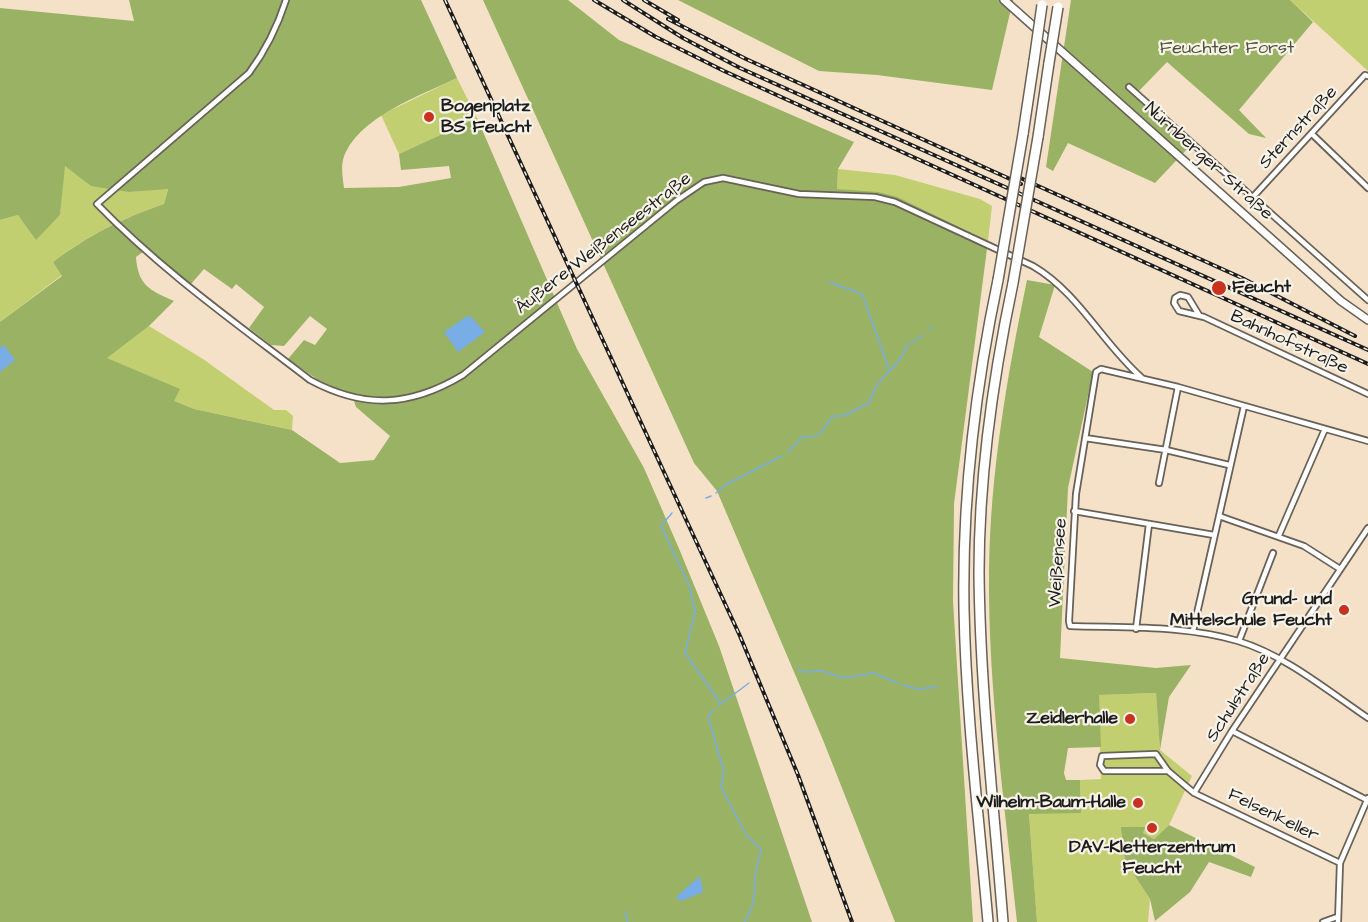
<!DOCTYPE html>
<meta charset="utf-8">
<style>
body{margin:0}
canvas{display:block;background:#f5e1c8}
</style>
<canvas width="1368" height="922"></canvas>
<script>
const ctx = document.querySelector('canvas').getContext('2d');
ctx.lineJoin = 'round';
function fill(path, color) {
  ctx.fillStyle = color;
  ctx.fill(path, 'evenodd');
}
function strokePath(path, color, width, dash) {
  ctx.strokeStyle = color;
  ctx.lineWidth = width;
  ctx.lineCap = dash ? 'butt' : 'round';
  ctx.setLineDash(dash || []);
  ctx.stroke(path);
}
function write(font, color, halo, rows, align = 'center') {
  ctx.font = font + ' "Architects Daughter",sans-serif';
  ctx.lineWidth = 4.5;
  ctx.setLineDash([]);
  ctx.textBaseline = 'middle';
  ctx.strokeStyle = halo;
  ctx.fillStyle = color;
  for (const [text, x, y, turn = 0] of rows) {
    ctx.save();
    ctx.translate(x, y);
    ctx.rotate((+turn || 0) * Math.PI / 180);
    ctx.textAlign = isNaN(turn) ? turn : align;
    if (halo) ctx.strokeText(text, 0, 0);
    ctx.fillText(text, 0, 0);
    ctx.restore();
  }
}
const green = new Path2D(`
 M1290,0H1368V71Z
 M457,78L477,118L399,154L381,115Z
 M64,166L129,192L168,188L164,204C121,219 90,234 53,262L62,275L0,322V220L18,215L36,239L60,215Z
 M838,169L895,175L980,199L992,206L988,241L898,197L837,189Z
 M149,326L203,359L274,410H286L293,416L292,430L194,409L173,401L179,389L106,358Z
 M1156,693L1160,750L1192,776L1169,825L1154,839L1143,833L1144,827H1122L1125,861L1150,899L1148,922H1037L1029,813H1081L1080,780L1101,779L1098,695Z`);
const forest = new Path2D(`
 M129,0H421L457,78C422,95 355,118 343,160C341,168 343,180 344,188L399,187L451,178L449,166L401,170L399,154L477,118L577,349L644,468L680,551L719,646L812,922H0V322L62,276L53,262C89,235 121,219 164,204L168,189L129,192L91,186L65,166L60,215L36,240L18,215L0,220V8L134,21ZM147,249L191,284L204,269L232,289L236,284L264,307L249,328L271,345L284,346L310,316L327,329L315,345L304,340L288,359L318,380L352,395L356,407L390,436L374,460L340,463L292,430L194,409L174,401L180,389L107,358L149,326L174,301C149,290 138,285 136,257Z
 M483,0H568L619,40L854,142L838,169L837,189L878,192L898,197L988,241L954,504L953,601L973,922H895L823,740L717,491L694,463Z
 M678,0H1013L992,90L877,75L819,71Z
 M1071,0H1290L1313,22L1239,110L1266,138L1249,134L1167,62L1136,94L1189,147L1155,183L1068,143L1053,171L1046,167Z
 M1027,280L1055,285L1039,337L1093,372L1068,488L1060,658L1156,668L1191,665L1169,697L1160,750L1156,693L1099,695L1101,747L1068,748L1064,773L1066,780H1080L1081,813L1029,814L1037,922H1017C1005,806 988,689 989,573C990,473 1007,377 1027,280Z
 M1169,825L1255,867L1251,877L1209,862L1190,892L1155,921L1150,899L1125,861L1121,827H1145L1143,833L1154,839Z`);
const water = new Path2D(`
 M469,315L485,332L458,352L444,332Z
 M4,345L15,360L0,372V348Z
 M700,876L703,892L681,901L676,897Z`);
const stream = new Path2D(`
 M829,282L862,294L889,369
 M930,329L932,327
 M788,452L802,437C826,437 818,433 833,416H844L870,402C873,379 905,363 905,347L923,335
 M716,493L725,485L782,456
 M706,498L711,496
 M672,513L661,526L689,585L695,612L685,653L721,704
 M797,668L803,672L822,671L843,678L873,673L898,683
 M903,685L917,689L937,687
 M718,706L749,683
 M714,710L708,716L724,772L721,787L747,836L761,849C761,857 756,863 756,872C754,890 756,907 744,922
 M625,912L628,922`);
const street = new Path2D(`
 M286,0C277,28 266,50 249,73L97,204C162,271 236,323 310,380C364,409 410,407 463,375L676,201L704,182L723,178L799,194L875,197L895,202L1033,266C1079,293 1102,343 1142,378
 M1129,87L1368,300
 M1312,134L1368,188
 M1252,198L1365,75L1368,76
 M1199,315L1188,297L1180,295L1175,298L1174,303L1179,311L1204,317L1368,394
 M1085,438L1166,450L1229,465
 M1368,441L1178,387L1101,369L1096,372L1076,494L1069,621L1070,626C1126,628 1185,625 1238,641C1285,655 1328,691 1368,718
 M1159,483L1178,387
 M1074,511L1214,535
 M1219,516L1304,546L1340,569
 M1279,535L1325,429
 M1136,629L1149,524
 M1193,631L1244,406
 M1239,641L1273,553
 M1232,731L1367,800
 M1168,771H1104L1100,765L1102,756L1156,754L1168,771L1194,793L1340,863
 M1194,793L1232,731L1368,528
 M1323,922L1337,917
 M1338,922L1340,863L1368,798`);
const secondary = new Path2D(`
 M1004,0L1341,301L1368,320`);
const highway = new Path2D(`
 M1023,134L1034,61
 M1038,137L1049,63
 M988,922C979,818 966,714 964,609C962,498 975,389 998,280
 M1003,922C994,806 980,689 979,572C979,474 993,378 1013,283`);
const rail = new Path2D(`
 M445,0L740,636L798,775L852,922
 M594,0L656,37L724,71L1368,364
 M623,0L683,38L740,68L1368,350
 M644,0L678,20
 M668,19L746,59L1021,184
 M1016,176L1242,278L1355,336`);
const highwayBridge = new Path2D(`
 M1034,61L1042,5
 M1049,63L1058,7
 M998,280L1023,134
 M1013,283L1038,137`);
const markers = [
 [429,117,6,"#c8321e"],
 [1219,288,8,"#c8321e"],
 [1344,610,6,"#c8321e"],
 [1130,719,6,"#c8321e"],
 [1138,803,6,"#c8321e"],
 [1152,828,6,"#c8321e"]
];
const parkNames = [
 ["Feuchter Forst",1227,49]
];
const poiNames = [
 ["Bogenplatz",441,107,"left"],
 ["BS Feucht",441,128,"left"],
 ["Feucht",1232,288,"left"],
 ["Grund- und",1332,600],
 ["Mittelschule Feucht",1332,621],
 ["Zeidlerhalle",1118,719],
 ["Wilhelm-Baum-Halle",1126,803],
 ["DAV-Kletterzentrum",1152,848,"center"],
 ["Feucht",1152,869,"center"]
];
const streetNames = [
 ["Sternstraße",1299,128,-47],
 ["Nürnberger Straße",1208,162,42],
 ["Äußere Weißenseestraße",604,244,-38],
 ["Bahnhofstraße",1289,343,25],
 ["Weißensee",1059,563,-86],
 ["Schulstraße",1239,698,-57],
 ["Felsenkeller",1273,816,26]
];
fill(green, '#c2cf71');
fill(forest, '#99b263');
fill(water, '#79ade6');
strokePath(stream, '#79ade6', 1.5);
strokePath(street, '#686158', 8);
strokePath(secondary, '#686158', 10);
strokePath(highway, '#686158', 12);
strokePath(street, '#fff', 4.5);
strokePath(secondary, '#fff', 7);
strokePath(highway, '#fff', 9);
strokePath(rail, '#1c1c1c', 4);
strokePath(rail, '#f7f3e8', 1.5, [4.5]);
strokePath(highwayBridge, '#686158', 12, []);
strokePath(highwayBridge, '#fff', 9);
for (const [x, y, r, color] of markers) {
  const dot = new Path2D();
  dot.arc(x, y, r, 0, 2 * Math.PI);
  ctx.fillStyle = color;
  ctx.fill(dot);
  strokePath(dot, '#f7f3e8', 2);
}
write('18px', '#4e5236', '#f7f3e8', parkNames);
write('bold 18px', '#1c1c1c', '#f7f3e8', poiNames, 'right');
write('18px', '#1c1c1c', '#f7f3e8', streetNames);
</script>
